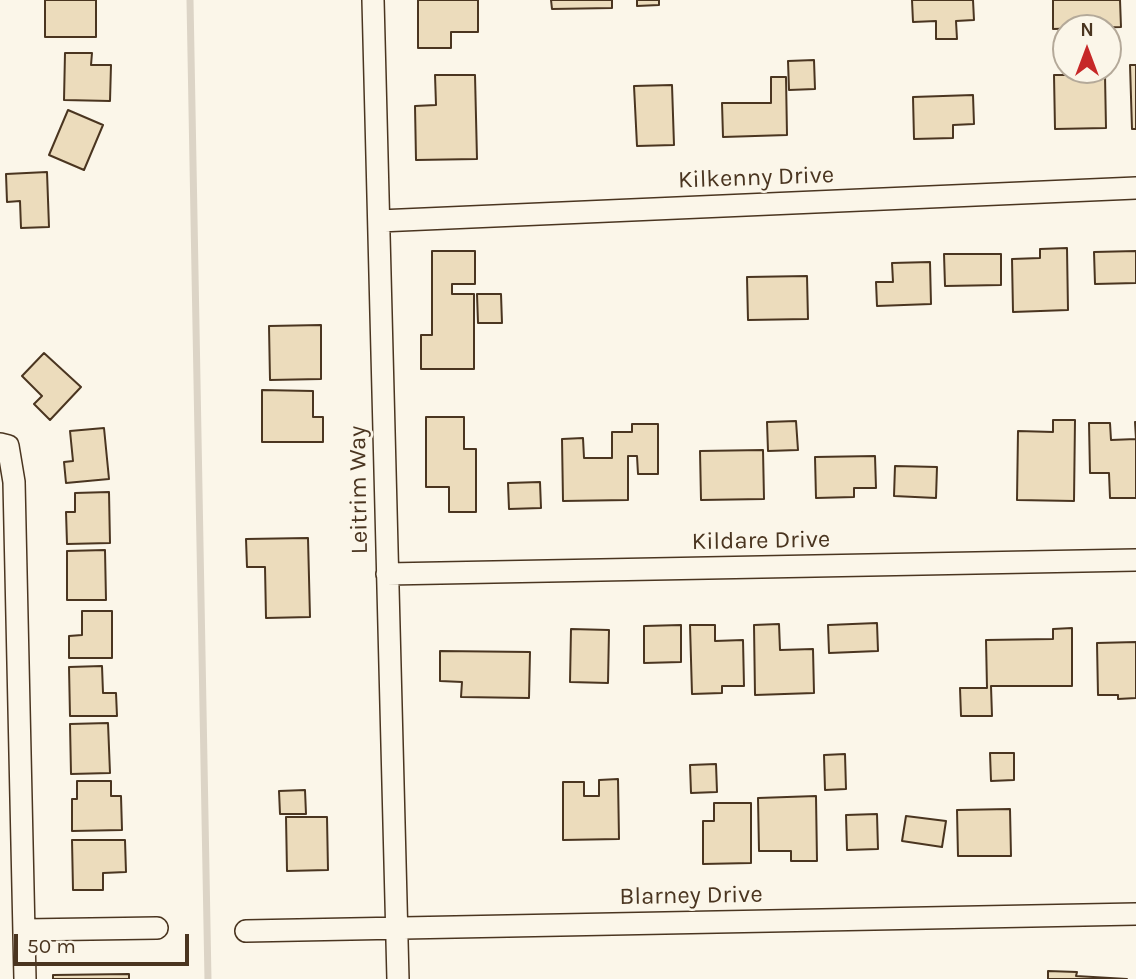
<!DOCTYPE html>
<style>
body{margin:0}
#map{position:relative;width:1136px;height:979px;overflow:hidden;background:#fbf6e9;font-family:Karla,sans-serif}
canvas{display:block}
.north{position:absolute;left:1052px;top:14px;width:70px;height:70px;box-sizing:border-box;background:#fbf6e9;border:2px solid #b4a999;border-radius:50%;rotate:0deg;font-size:19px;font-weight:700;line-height:28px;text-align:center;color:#4a3520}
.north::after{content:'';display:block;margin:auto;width:24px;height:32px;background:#c62828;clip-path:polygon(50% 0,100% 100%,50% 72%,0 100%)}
.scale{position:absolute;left:14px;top:934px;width:175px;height:32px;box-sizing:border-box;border:4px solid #4a3520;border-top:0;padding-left:9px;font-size:21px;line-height:24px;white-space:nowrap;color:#4a3520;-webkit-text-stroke:5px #fbf6e9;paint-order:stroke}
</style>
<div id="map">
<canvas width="1136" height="979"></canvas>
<div class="north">N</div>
<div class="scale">50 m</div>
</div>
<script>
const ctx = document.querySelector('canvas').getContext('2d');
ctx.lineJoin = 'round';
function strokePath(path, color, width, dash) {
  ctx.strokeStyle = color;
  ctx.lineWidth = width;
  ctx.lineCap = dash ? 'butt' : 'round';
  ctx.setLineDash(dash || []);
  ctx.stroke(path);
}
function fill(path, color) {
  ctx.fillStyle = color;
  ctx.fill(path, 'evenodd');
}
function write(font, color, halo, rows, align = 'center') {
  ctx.font = font + ' Karla,sans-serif';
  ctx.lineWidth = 5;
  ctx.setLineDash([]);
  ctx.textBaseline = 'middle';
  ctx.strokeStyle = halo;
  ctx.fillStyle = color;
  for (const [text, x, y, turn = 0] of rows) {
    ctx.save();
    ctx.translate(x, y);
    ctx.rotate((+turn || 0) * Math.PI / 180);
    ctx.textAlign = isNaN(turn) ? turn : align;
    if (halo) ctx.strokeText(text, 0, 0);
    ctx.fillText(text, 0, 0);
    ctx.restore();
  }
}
const stream = new Path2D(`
 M190,0L208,979`);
const building = new Path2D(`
 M45,0H96V37H45Z
 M418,0H478V32H451V48H418Z
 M551,0H612V8L552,9Z
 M637,0H659V5L637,6Z
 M912,0H973L974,20L956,21L957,39H936V21L913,22Z
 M1053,0H1120L1121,27L1053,29Z
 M65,53H92L91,65H111L110,101L64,100Z
 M814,60L815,89L789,90L788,61Z
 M1130,65H1136V129H1132Z
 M435,75H475L477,159L416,160L415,106L436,105Z
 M1054,75H1105L1106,128L1055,129Z
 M771,77H786L787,135L723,137L722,103H771Z
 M672,85L674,145L637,146L634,86Z
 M973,95L974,124L953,125V138L914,139L913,97Z
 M68,110L103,125L84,170L49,155Z
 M47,172L49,227L21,228L20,201L7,202L6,174Z
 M1067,248L1068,310L1013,312L1012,259L1040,258V249Z
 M432,251H475V284H452V294H474V369H421V335H432Z
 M1136,251V283L1095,284L1094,252Z
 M944,254H1001V285L945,286Z
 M930,262L931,304L877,306L876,282H893L892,263Z
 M807,276L808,319L748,320L747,277Z
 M477,294H501L502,323H478Z
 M321,325V379L270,380L269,326Z
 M44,353L81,387L50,420L34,404L42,396L22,376Z
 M262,390L313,391V417H323V442H262Z
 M426,417H464V449H476V512H449V487H426Z
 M1053,420H1075L1074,501L1017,500L1018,431L1053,432Z
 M796,421L798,450L768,451L767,422Z
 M1135,422H1136V498H1110L1109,473H1090L1089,423H1110L1111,440L1136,439Z
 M632,424H658V474H638L637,456H628V500L563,501L562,439L583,438L584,458H612V432H632Z
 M104,428L109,479L66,483L64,462L73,461L70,431Z
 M763,450L764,499L701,500L700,451Z
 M875,456L876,488H854V497L816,498L815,457Z
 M895,466L937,467L936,498L894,496Z
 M540,482L541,508L509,509L508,483Z
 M109,492L110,543L67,544L66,512H75V493Z
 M308,538L310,617L266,618L265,567H247L246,539Z
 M105,550L106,600H67V551Z
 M82,611H112V658H69V636L82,635Z
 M877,623L878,651L829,653L828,625Z
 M779,624L780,650L813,649L814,693L755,695L754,625Z
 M681,625V662L644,663V626Z
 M690,625H715V641L743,640L744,686H722V693L692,694Z
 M1072,628V686H991L992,716H961L960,688H987L986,640L1053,639V629Z
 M571,629L609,630L608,683L570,682Z
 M1136,642V698L1118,699V695H1098L1097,643Z
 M440,651L530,652L529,698L461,697L462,682L440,681Z
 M102,666L103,693H116L117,716H70L69,667Z
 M108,723L110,773L71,774L70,724Z
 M990,753H1014V780L991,781Z
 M845,754L846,789L825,790L824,755Z
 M716,764L717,792L691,793L690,765Z
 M618,779L619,839L563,840V782H584V796H599V780Z
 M77,781H111V796H121L122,830L72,831V799H77Z
 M305,790L306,814H280L279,791Z
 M816,796L817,861H791V851H759L758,798Z
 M714,803H751V863L703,864V821H714Z
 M1010,809L1011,856H958L957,810Z
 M877,814L878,849L847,850L846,815Z
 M906,816L946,821L942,847L902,841Z
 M286,817H327L328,870L287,871Z
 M72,840H125L126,872L103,873V890H73Z
 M1048,971L1077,972L1076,976L1127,979H1048Z
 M129,974V979H53V975Z`);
const minor = new Path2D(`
 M373,0L398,979
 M379,221L1136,188
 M0,444L8,446L14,482L25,979
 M387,574L1136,560
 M25,930L157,928
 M246,931L1136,914`);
const streetNames = [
 ["Kilkenny Drive",756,178,-2],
 ["Leitrim Way",359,490,-91],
 ["Kildare Drive",761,541,-1],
 ["Blarney Drive",691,896,-1]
];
strokePath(stream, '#dcd4c6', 7);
fill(building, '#ecdcbc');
strokePath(building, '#4a3520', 2);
strokePath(minor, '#4a3520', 24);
strokePath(minor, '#fbf6e9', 21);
write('24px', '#4a3520', '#fbf6e9', streetNames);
</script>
